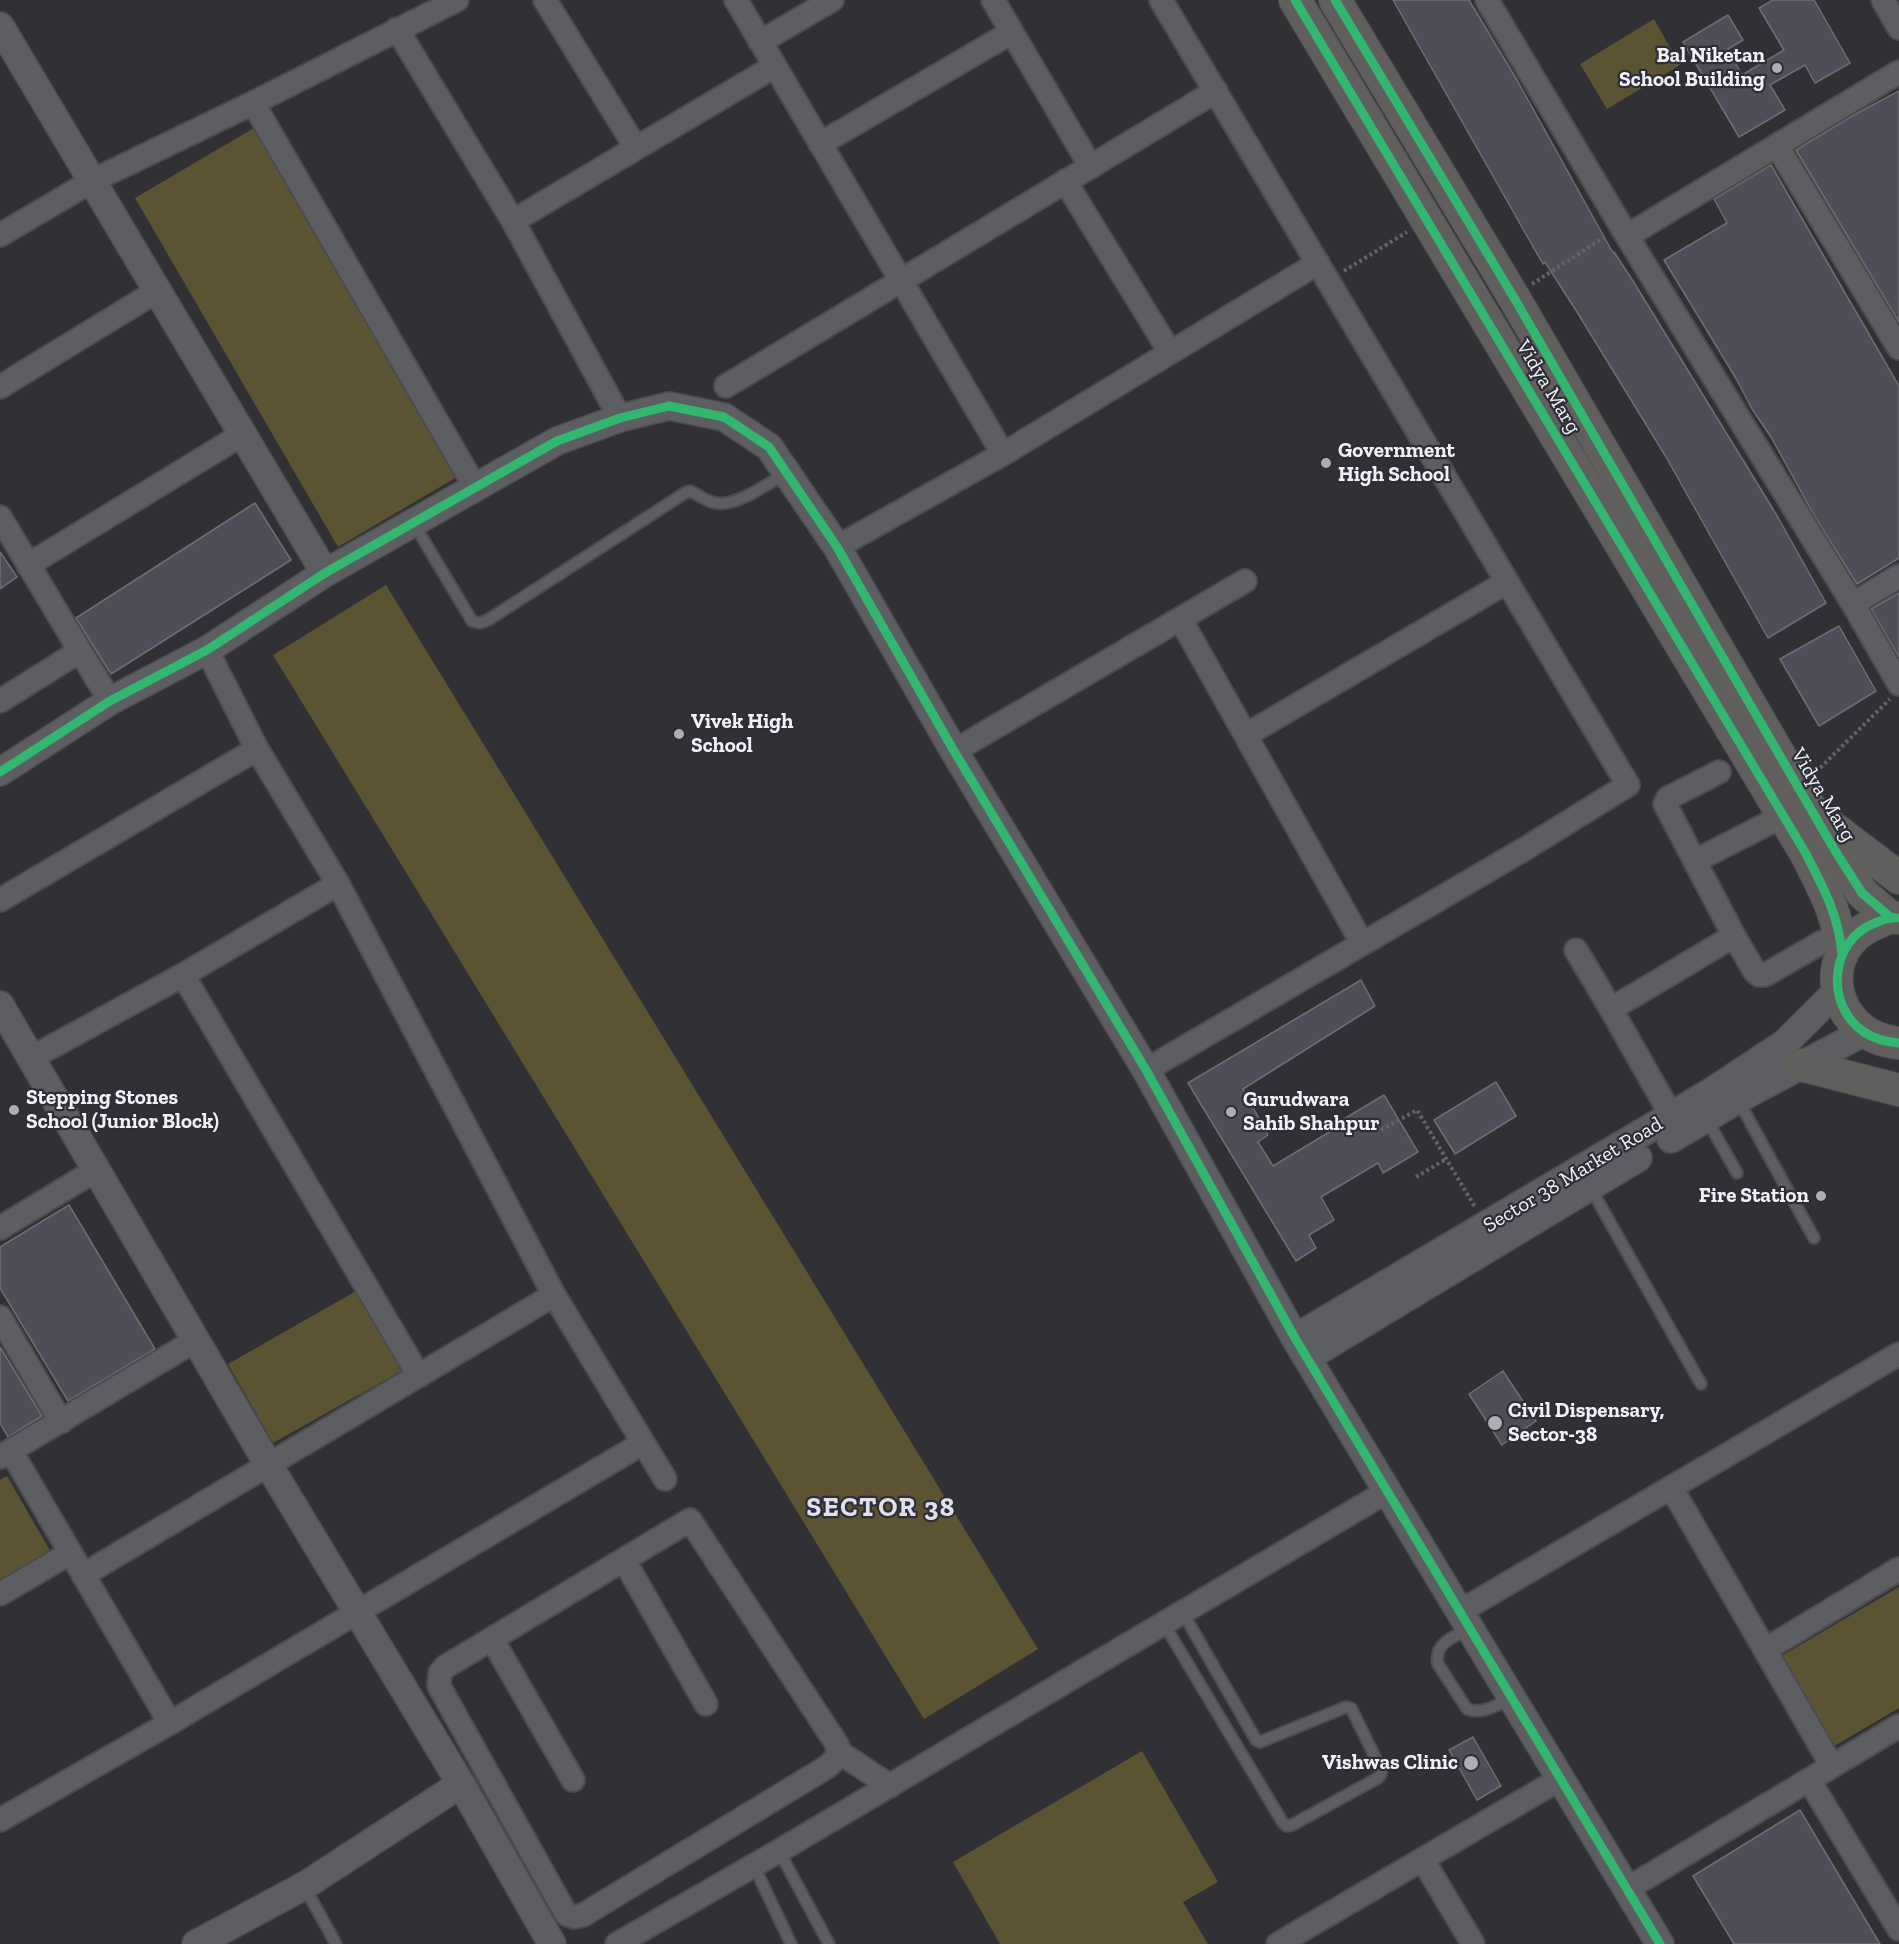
<!DOCTYPE html>
<style>
body{margin:0}
canvas{display:block;background:#303035}
</style>
<canvas width="1899" height="1944"></canvas>
<script>
const ctx = document.querySelector('canvas').getContext('2d');
ctx.lineJoin = 'round';
function fill(path, color) {
  ctx.fillStyle = color;
  ctx.fill(path, 'evenodd');
}
function strokePath(path, color, width, dash) {
  ctx.strokeStyle = color;
  ctx.lineWidth = width;
  ctx.lineCap = dash ? 'butt' : 'round';
  ctx.setLineDash(dash || []);
  ctx.stroke(path);
}
function write(font, color, halo, rows, align = 'center') {
  ctx.font = font + ' "Zilla Slab",serif';
  ctx.lineWidth = 4.5;
  ctx.setLineDash([]);
  ctx.textBaseline = 'middle';
  ctx.strokeStyle = halo;
  ctx.fillStyle = color;
  for (const [text, x, y, turn = 0] of rows) {
    ctx.save();
    ctx.translate(x, y);
    ctx.rotate((+turn || 0) * Math.PI / 180);
    ctx.textAlign = isNaN(turn) ? turn : align;
    if (halo) ctx.strokeText(text, 0, 0);
    ctx.fillText(text, 0, 0);
    ctx.restore();
  }
}
const green = new Path2D(`
 M1654,19L1680,65L1607,109L1580,64Z
 M254,128L457,477L338,547L135,198Z
 M386,585L1038,1649L924,1719L273,655Z
 M358,1290L403,1370L273,1443L228,1364Z
 M7,1476L52,1554L0,1584V1480Z
 M1899,1587V1708L1831,1748L1778,1658Z
 M1142,1751L1218,1882L1183,1902L1208,1944H1000L953,1862Z`);
const building = new Path2D(`
 M1393,0H1469L1517,80L1613,253L1614,252L1633,281L1776,514L1826,603L1768,638L1666,457L1577,312L1545,262L1543,264L1527,236Z
 M1773,0H1814L1850,63L1815,83L1805,65L1770,85L1785,110L1739,137L1683,42L1728,15L1743,40L1728,49L1742,75L1784,50L1759,8Z
 M1899,91V322L1796,150L1852,116Z
 M1771,165L1899,386V558L1857,584L1815,517L1771,437L1752,409L1737,380L1664,260L1727,223L1714,199Z
 M255,503L291,560L111,674L76,618Z
 M0,552L17,577L0,589Z
 M1899,593V657L1871,609Z
 M1839,626L1876,691L1819,726L1780,659Z
 M1361,980L1375,1006L1243,1089L1268,1135L1258,1142L1273,1166L1336,1128L1334,1125L1384,1095L1418,1152L1383,1173L1378,1163L1321,1197L1334,1220L1309,1235L1316,1248L1296,1261L1188,1083Z
 M1496,1082L1516,1116L1455,1154L1434,1120Z
 M69,1205L155,1349L68,1401L0,1288V1247Z
 M0,1347L42,1416L8,1437L0,1423Z
 M1503,1371L1536,1421L1502,1445L1469,1394Z
 M1473,1737L1501,1786L1477,1800L1449,1750Z
 M1800,1810L1865,1919L1880,1944H1734L1693,1876Z`);
const path = new Path2D(`
 M1344,271L1407,232
 M1532,284L1606,236
 M1816,772L1890,699
 M1381,1130L1417,1110L1475,1207
 M1416,1177L1446,1159`);
const service = new Path2D(`
 M414,524L472,621L480,623L488,620L685,493L690,491C699,495 707,502 716,503C736,507 769,483 786,473
 M1738,1100L1814,1238
 M1706,1118L1737,1173
 M1590,1187L1701,1384
 M1164,1624L1283,1823L1287,1826L1292,1825L1378,1778L1381,1774V1769L1351,1708L1346,1707L1260,1742L1256,1740L1183,1613
 M1469,1629C1453,1637 1434,1643 1438,1664L1467,1709C1482,1715 1496,1705 1511,1699
 M779,1851L829,1944
 M754,1866L791,1944
 M304,1886L336,1944`);
const minor = new Path2D(`
 M545,0L636,148
 M736,0L1003,454
 M993,0L1091,167
 M1487,0L1627,236L1853,604L1899,684
 M1883,0L1899,28
 M397,29L513,221L620,418
 M760,42L832,0
 M253,103L475,487
 M820,144L1012,32
 M1777,146L1899,348
 M1065,181L1170,352
 M513,221L775,66
 M0,235L92,181L253,103L457,0
 M1627,236L1899,72
 M726,386L1216,91
 M0,387L157,291
 M0,517L110,701
 M837,547L1003,454L1318,263
 M28,565L243,434
 M1853,604L1899,576
 M1181,620L1362,943
 M207,650L257,749L338,884L554,1295L665,1479
 M0,701L80,651
 M1246,735L1507,582
 M954,751L1245,581
 M1695,861L1771,822
 M0,900L257,749
 M1734,936L1755,972L1759,975H1765L1822,942
 M1576,950L1611,1009L1680,1131
 M183,975L419,1376
 M1611,1009L1734,936L1665,804L1668,798L1719,772
 M31,1058L183,975L338,884
 M1146,1070L1523,850L1628,785L1161,0
 M0,1228L96,1170
 M0,1317L61,1422
 M11,1451L170,1723
 M0,1457L196,1340
 M1671,1487L1832,1766
 M690,1520L838,1746C839,1756 834,1761 827,1767L583,1915L574,1917L566,1914L439,1686L440,1673L445,1667Z
 M624,1560L706,1704
 M83,1575L554,1295
 M0,1594L70,1553
 M1459,1612L1899,1354
 M492,1639L573,1780
 M1765,1650L1899,1569
 M839,1752L890,1786
 M1809,1780L1899,1929
 M0,1820L170,1723L643,1443
 M1423,1860L1473,1944
 M1627,1889L1899,1726
 M617,1944L779,1851L1386,1492
 M1278,1944L1560,1779`);
const tertiary = new Path2D(`
 M0,26L325,573
 M0,772L110,701L207,650L325,573L557,441L620,418L669,406L724,417L769,447L837,547L954,751L1146,1070L1295,1338L1660,1944
 M0,1005L268,1464L461,1784L552,1944
 M1671,1139L1742,1097L1864,1032
 M1295,1338L1711,1092L1785,1043L1837,991
 M1308,1357L1638,1158
 M196,1944L304,1886L461,1784`);
const secondary = new Path2D(`
 M1295,0L1805,852C1823,887 1839,915 1842,955
 M1335,0L1513,296L1834,849L1862,893L1890,917
 M1827,823L1899,878
 M1899,918C1890,917 1885,919 1877,923C1812,948 1830,1037 1899,1043
 M1801,1065L1899,1090`);
const cycleway = new Path2D(`
 M1295,0L1805,852C1823,887 1839,915 1842,955
 M1335,0L1513,296L1834,849L1862,893L1890,917
 M0,772L110,701L207,650L325,573L557,441L620,418L669,406L724,417L769,447L837,547L954,751L1146,1070L1295,1338L1660,1944
 M1897,918C1889,917 1883,920 1875,923C1830,940 1824,1005 1864,1032C1874,1039 1887,1042 1899,1043`);
const markers = [
 [1777,68,6,"#adadb2"],
 [1326,463,6,"#adadb2"],
 [679,734,6,"#adadb2"],
 [14,1110,6,"#adadb2"],
 [1231,1112,6,"#adadb2"],
 [1821,1196,6,"#adadb2"],
 [1495,1423,8,"#adadb2"],
 [1471,1763,8,"#adadb2"]
];
const poiNames = [
 ["Bal Niketan",1765,56,"right"],
 ["School Building",1765,80,"right"],
 ["Government",1338,451],
 ["High School",1338,475],
 ["Vivek High",691,722],
 ["School",691,746],
 ["Stepping Stones",26,1098],
 ["School (Junior Block)",26,1122],
 ["Gurudwara",1243,1100],
 ["Sahib Shahpur",1243,1124],
 ["Fire Station",1809,1196,"right"],
 ["Civil Dispensary,",1508,1411],
 ["Sector-38",1508,1435],
 ["Vishwas Clinic",1458,1763,"right"]
];
const streetNames = [
 ["Vidya Marg",1548,387,59],
 ["Vidya Marg",1823,795,59],
 ["Sector 38 Market Road",1573,1175,-31]
];
const districtNames = [
 ["SECTOR 38",881,1508]
];
fill(green, '#5b5332');
fill(building, '#4e4e59');
strokePath(building, '#6e6e72', 1.5);
strokePath(service, '#4c4c50', 14);
strokePath(minor, '#4c4c50', 26);
strokePath(tertiary, '#4c4c50', 30);
strokePath(secondary, '#4c4c50', 34);
strokePath(path, '#636366', 4, [3, 3]);
strokePath(service, '#5d5e61', 10);
strokePath(minor, '#5d5e61', 22);
strokePath(tertiary, '#5d5e61', 27);
strokePath(secondary, '#605f5e', 32);
strokePath(cycleway, '#33b770', 9);
for (const [x, y, r, color] of markers) {
  const dot = new Path2D();
  dot.arc(x, y, r, 0, 2 * Math.PI);
  ctx.fillStyle = color;
  ctx.fill(dot);
  strokePath(dot, '#2e2e37', 2);
}
write('bold 21px', '#f0f0f6', '#2e2e37', poiNames, 'left');
write('21px', '#f0f0f6', '#2e2e37', streetNames);
ctx.letterSpacing = '1.5px';
write('bold 27px', '#dfe0eb', '#2e2e37', districtNames);
ctx.letterSpacing = '0px';
</script>
